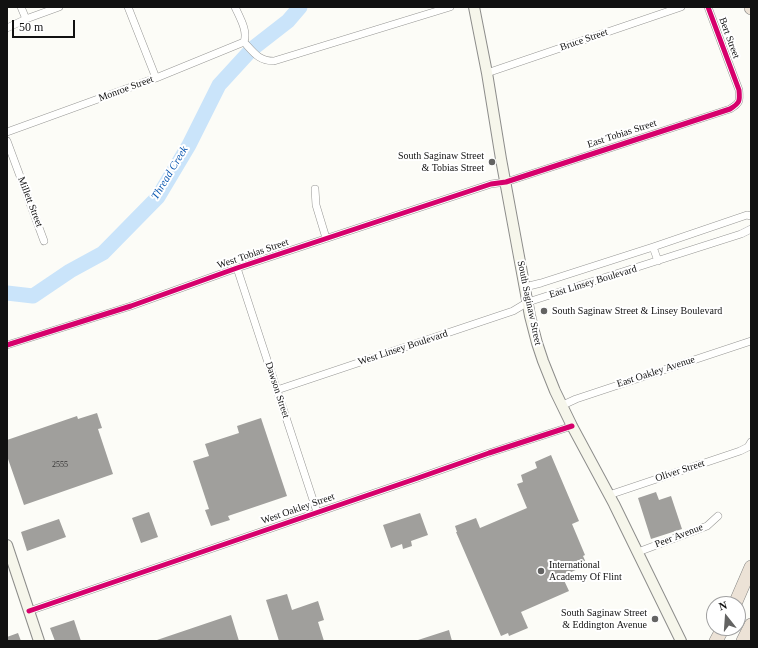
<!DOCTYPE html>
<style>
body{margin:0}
#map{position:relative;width:758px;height:648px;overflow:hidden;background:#fcfcf7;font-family:"Times New Roman",serif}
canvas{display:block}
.frame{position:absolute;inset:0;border:8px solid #111;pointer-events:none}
.north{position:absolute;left:706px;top:596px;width:40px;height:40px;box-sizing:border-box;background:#fff;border:1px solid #a0a0a0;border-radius:50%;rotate:343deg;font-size:11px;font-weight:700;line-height:16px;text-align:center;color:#111}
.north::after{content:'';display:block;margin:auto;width:14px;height:18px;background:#636362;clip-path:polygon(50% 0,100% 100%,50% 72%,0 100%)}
.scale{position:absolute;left:12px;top:20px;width:63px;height:18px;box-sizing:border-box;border:2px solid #111;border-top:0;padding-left:5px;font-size:12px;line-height:14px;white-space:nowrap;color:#111;-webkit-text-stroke:3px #fff;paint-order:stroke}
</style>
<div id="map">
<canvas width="758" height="648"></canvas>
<div class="frame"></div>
<div class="north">N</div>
<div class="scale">50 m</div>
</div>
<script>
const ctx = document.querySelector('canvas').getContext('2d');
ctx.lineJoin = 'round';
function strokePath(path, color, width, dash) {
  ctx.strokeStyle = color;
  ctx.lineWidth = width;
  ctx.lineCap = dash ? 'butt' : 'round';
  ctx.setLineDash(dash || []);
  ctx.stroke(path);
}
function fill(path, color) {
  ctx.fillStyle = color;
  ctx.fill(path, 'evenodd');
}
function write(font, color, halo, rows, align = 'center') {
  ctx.font = font + ' "Times New Roman",serif';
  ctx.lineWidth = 4;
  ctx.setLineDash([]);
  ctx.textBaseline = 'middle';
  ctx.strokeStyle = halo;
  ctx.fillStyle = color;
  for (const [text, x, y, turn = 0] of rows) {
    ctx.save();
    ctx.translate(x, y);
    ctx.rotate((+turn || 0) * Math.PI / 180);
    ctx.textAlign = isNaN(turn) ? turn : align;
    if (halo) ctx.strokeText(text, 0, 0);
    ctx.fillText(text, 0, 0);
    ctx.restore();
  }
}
const river = new Path2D(`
 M7,293L33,296L70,271L103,253L158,197L189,145L219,85L252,49L288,21L300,7`);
const building = new Path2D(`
 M97,413L102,428L98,429L113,474L24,505L7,456V440L77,416L78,419Z
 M261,418L287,496L228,516L230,520L211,526L205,510L209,509L193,461L209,456L205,444L239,433L237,426Z
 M551,455L579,521L572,524L585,555L583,556L587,565L562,576L569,591L521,612L528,628L509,636L508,633L501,636L456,532H457L455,526L476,518L480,528L527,508L517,484L523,482L521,475L537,468L535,462Z
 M656,492L659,500L671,496L682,529L651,539L638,498Z
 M149,512L158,537L141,543L132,518Z
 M420,513L428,535L411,541L412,546L403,549L402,544L391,548L383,525Z
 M59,519L66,537L27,551L21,532Z
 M287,594L292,610L318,601L324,620L318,622L324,641H279L266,600Z
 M231,615L239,641H157V640Z
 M74,620L81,641H55L50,628Z
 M449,630L452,641H419L418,640Z
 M18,633L21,641H7V637Z`);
const minor = new Path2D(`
 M21,7L26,19
 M128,7L156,78
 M235,7C240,18 248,31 244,42
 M7,28L26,19L59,7
 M244,42C254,53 259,61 274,61L450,7
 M487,73L681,7
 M7,132L156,78L244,42
 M7,141L44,241
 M315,189L316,205L326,238
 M653,247L658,261
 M237,268L317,512
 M525,287L541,283L653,247L747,215L751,216
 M7,345L131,306L237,268L491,184L506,182L730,109C740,103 740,101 739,90L708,7
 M277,390L513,311L528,302L741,234L751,229
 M563,405L576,399L751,341
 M609,495L740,451L748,447L751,442
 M638,552L707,526L718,516
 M29,611L307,516L418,478L489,453L572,426`);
const secondary = new Path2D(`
 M474,7L487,73L501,159L530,316L537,343L543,361L555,391L572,426L614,504L681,641
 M7,545L39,641`);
const motorway = new Path2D(`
 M751,7V8
 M735,604L751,567
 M716,641L723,628
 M743,641L751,625`);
const cycleway = new Path2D(`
 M7,345L131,306L237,268L491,184L506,182L730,109C740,103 740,101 739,90L708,7
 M29,611L307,516L418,478L489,453L572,426`);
const markers = [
 [492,162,4,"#636362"],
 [544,311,4,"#636362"],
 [541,571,4,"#636362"],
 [655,619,4,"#636362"]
];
const numberNames = [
 ["2555",60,465]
];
const streetNames = [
 ["Bert Street",729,38,70],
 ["Bruce Street",584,40,-19],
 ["Monroe Street",126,89,-20],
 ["East Tobias Street",622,134,-18],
 ["Millett Street",30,202,69],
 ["West Tobias Street",253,254,-19],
 ["East Linsey Boulevard",593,282,-17],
 ["South Saginaw Street",529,303,78],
 ["West Linsey Boulevard",403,348,-18],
 ["East Oakley Avenue",656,372,-18],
 ["Dawson Street",277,390,72],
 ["Oliver Street",680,471,-18],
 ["West Oakley Street",298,509,-19],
 ["Peer Avenue",679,536,-21]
];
const poiNames = [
 ["South Saginaw Street",484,156],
 ["& Tobias Street",484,168],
 ["South Saginaw Street & Linsey Boulevard",552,311,"left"],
 ["International",549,565,"left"],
 ["Academy Of Flint",549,577,"left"],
 ["South Saginaw Street",647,613],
 ["& Eddington Avenue",647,625]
];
const waterNames = [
 ["Thread Creek",170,173,-59]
];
strokePath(river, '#cae4fa', 15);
fill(building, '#a09f9c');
strokePath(minor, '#979795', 8);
strokePath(secondary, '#8d8d8b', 12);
strokePath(motorway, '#848482', 14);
strokePath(minor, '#fffffe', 7);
strokePath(secondary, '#f6f6eb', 10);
strokePath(motorway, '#ece2d6', 13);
strokePath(cycleway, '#d6006c', 5);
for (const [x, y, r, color] of markers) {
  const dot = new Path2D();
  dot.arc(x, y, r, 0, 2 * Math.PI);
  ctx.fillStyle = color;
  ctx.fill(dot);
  strokePath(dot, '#fff', 1.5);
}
write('8px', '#353434', null, numberNames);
write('10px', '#111', '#fff', streetNames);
write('10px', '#111', '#fff', poiNames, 'right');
write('italic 11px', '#0c58b0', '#fff', waterNames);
</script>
